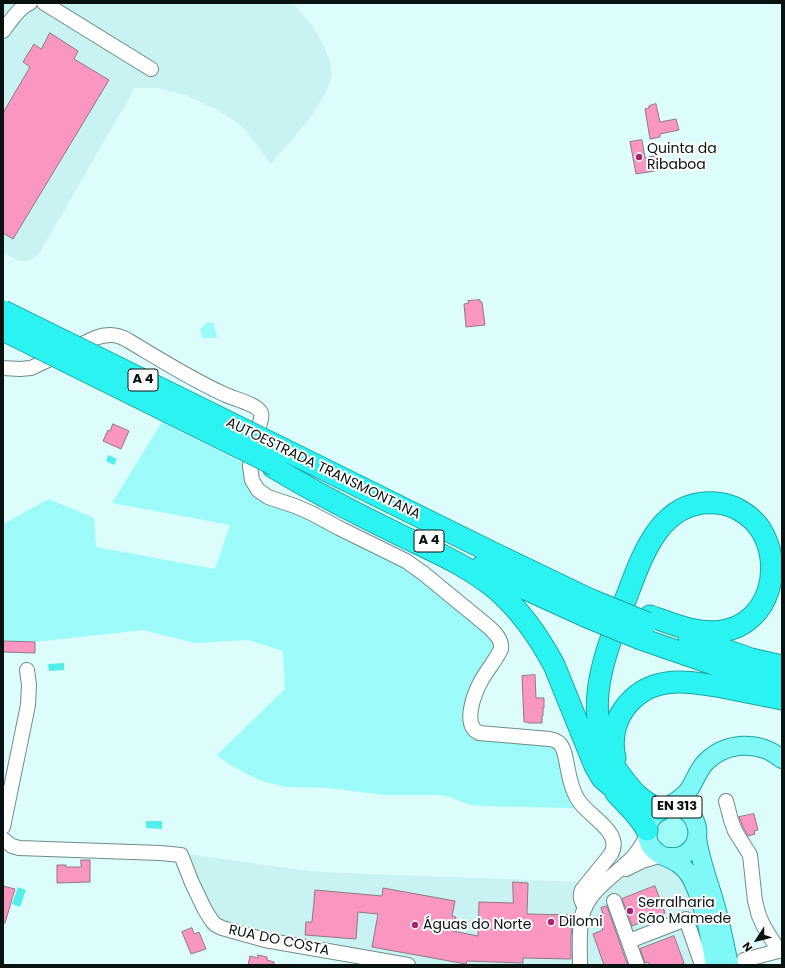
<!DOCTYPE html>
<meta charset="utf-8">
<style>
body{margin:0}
#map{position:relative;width:785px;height:968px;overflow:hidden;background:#ddfdfc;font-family:Poppins,sans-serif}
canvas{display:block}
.frame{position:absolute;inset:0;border:4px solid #071211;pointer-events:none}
.north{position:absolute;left:737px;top:920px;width:40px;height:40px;-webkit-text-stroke:3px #fff;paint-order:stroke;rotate:234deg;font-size:11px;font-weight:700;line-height:16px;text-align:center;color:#071211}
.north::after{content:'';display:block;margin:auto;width:14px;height:18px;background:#071211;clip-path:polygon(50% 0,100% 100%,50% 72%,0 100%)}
</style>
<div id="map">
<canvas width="785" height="968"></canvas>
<div class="frame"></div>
<div class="north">N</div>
</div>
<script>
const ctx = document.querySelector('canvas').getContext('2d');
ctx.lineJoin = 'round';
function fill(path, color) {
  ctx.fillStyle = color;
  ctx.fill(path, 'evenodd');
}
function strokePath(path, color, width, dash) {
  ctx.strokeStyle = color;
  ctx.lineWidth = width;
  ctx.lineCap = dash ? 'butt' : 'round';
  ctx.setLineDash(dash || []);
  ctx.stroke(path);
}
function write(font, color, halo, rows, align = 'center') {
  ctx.font = font + ' Poppins,sans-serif';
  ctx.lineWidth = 4;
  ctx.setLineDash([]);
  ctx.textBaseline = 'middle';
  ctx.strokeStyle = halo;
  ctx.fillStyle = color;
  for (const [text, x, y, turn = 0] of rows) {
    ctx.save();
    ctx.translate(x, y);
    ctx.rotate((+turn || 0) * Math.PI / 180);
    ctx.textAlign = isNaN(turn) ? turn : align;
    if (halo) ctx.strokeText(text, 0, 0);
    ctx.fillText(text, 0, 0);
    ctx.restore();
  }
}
const built = new Path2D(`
 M3,3H293L312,25L323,44L330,61L332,76L327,90L316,109L306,123L271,164L254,141L244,129L233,120L219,111L188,96L158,88H135L40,252L34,258L27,261H20L3,253V75L5,71L3,70Z
 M174,852L294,869L320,872L582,882L623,875L652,864L663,866L673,870L681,877L687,886L693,904L707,965H363L306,954L212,932L207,933L203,920Z`);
const green = new Path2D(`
 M208,322L214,323L217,338H203L200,329Z
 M162,422L245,464L248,484L297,511L397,560L479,622L498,645L467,726L557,746L581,809L570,808L482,806L471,805L449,797L441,795H386L328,788L286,787L262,781L245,773L229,764L217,755L285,689L283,651L248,640L195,643L143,630L35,642L3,641V524L49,499L94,518L96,547L215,569L230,525L112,503Z
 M657 833a16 16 0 1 1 32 0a16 16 0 1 1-32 0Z`);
const water = new Path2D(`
 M108,455L117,459L114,465L106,461Z
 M64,663V670L49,671L48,664Z
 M146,821H162V829L146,828Z
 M18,887L26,890L20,907L12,904Z`);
const building = new Path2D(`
 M50,33L78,51L74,59L109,80L13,239L3,233V113L30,67L23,62L34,44L41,49Z
 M656,104L660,122L676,119L679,130L660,134V137L650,139L645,109L649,108V106Z
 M642,140L645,158L657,155L660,170L636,174L630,142Z
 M480,300V302H482L485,325L466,327L464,304L469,303L468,301Z
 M113,424L129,431L121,449L103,441L108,430L110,431Z
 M3,641L35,642V653L3,652Z
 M535,675L536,698H544V708H543V716H542V723H528L527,722H524L522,676Z
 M754,814L758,830L754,831L755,834L748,836L743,827L739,817Z
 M81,860H90V882L57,883V865H66V867H81Z
 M513,882L528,883L527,914L574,915L571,935V959L523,958V963L467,961L466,964L372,947L378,914L358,912L356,939L305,935L306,922H312L315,890L382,896L383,888L455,901L452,916L456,917L453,931L478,936L479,902L513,903Z
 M3,886L15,889L5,923H3Z
 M655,886L665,913L632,926L622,899Z
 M607,906L624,955L628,965H604L593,934L603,930L598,915L603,914L601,908Z
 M192,928L194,934L199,932L206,949L191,954L182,932Z
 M674,936L684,963L680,965H650L648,962L645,963L640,949Z
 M258,955L267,957V960L274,962V965H248L250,956L258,958Z`);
const minor = new Path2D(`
 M44,3L151,69
 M3,31C9,23 20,6 30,3
 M3,368L20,369L31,368L95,338C108,333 118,334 129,341C161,360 192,380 226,395C234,399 257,404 261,413C262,415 261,416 261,419L251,458L250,466L252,480L258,490L268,497L295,506L311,513L339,528L406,561L423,573L490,628C496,634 502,640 501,649C496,660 487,670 481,681C474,694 462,725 479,733L550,739C555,740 560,742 562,747C565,752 566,759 567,765C569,776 571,788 577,798C586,816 624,831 611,854L582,890C579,897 582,902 585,908
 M726,801L731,820L735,831L750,855L755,901L759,916L764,927L779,951
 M3,827L28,705L29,685L27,670
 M3,839L12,846L19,848L160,853L181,855L192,883L205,910L212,921L216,925L222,928L265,940L408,965
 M626,869L642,861L662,855
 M614,901L637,965
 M629,941L686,919L702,965
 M580,965C580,948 578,923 585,907C595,886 618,873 634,856C639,850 643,843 647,836
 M747,965L744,960L782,950`);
const major = new Path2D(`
 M667,807C675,802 685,797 690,788C695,780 698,771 704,764C725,741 759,740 782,759
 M697,838C700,861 709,882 715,904C721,924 725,945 729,965
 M668,857C673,857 678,858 683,855C706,845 700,809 675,807C669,806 662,808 658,812C644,822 643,843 658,853C664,857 672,859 679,864C686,869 692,878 695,886C706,911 710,939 715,965`);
const highway = new Path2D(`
 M283,449L491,552L591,600
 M273,467C314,492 357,514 400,535C433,551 469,566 497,590C521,611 539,637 554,665L595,766L602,778L610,785
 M481,567L528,590L585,616
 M650,616C673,624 698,635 722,631C770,624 785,564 759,527C749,514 733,504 716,503C657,498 640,563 623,606C602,662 580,717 618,772C632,791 638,799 660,810
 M689,637L751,659L782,666
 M641,639L743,674L782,684
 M615,758C611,742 614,723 624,709C649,674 685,681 722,687C742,691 762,695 782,699
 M616,793C627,805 639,815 647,830`);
const highwayBridge = new Path2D(`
 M3,311L283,449
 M3,330L275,465
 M591,600L647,623
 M585,616L641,639`);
const markers = [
 [639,157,4,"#aa256e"],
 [630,911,4,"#aa256e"],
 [551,922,4,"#aa256e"],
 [415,925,4,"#aa256e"]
];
const shields = [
 [143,380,30],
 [429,541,30],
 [677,807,50]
];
const shieldNames = [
 ["A 4",143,380],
 ["A 4",429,541],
 ["EN 313",677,807]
];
const poiNames = [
 ["Quinta da",647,149],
 ["Ribaboa",647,165],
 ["Serralharia",638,903],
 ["São Mamede",638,919],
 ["Dilomi",559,922],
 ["Águas do Norte",423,925]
];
const streetNames = [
 ["AUTOESTRADA TRANSMONTANA",323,469,26],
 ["RUA DO COSTA",279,941,12]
];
fill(built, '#c9f3f2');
fill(green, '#9cfbf9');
fill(water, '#52eeec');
fill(building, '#f997c2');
strokePath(building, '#907881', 1);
strokePath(minor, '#6e8c8b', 16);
strokePath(major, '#1ea4a3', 20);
strokePath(highway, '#1ea4a3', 23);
strokePath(minor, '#fff', 14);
strokePath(major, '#80f8f7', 18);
strokePath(highway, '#2bf3f1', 21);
strokePath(highwayBridge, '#1ea4a3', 23, []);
strokePath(highwayBridge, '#2bf3f1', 21);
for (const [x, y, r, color] of markers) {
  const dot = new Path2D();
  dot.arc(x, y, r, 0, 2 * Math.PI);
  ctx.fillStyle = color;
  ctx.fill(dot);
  strokePath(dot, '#fff', 1.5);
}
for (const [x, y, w] of shields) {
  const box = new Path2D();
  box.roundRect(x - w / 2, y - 11, w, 22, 3);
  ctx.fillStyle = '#fff';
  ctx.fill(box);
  strokePath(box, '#071211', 1);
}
write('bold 13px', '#071211', null, shieldNames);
write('14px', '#071211', '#fff', poiNames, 'left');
write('14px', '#071211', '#fff', streetNames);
</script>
